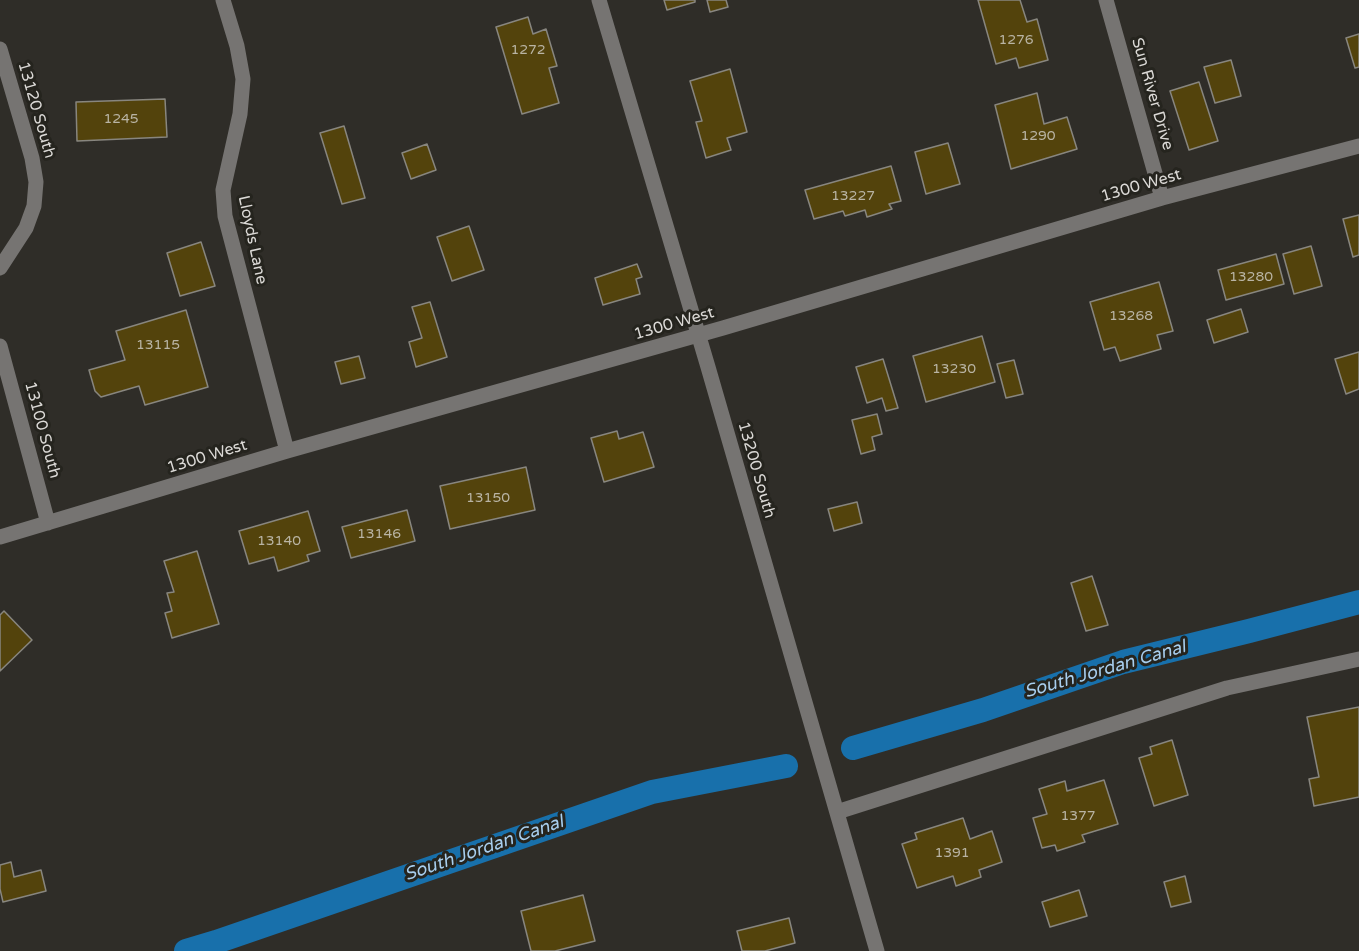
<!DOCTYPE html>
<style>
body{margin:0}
canvas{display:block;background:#2f2d28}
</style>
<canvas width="1359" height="951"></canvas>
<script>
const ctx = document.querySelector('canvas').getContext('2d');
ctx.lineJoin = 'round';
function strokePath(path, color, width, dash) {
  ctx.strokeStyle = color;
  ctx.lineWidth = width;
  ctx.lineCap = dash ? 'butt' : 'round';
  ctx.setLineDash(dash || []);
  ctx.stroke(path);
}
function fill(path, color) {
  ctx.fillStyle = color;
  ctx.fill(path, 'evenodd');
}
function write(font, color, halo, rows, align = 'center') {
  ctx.font = font + ' "Varela Round",sans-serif';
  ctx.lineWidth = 6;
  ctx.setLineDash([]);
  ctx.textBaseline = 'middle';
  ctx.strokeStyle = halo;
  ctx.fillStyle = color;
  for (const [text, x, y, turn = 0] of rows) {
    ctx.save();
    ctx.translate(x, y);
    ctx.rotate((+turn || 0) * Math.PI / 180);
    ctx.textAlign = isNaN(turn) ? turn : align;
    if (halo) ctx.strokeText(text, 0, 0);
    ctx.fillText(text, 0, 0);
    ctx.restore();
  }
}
const canal = new Path2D(`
 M853,748L983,710L1123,662L1249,631L1359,602
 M186,951L216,942L652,792L786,766`);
const building = new Path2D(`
 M664,0H695V2L667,10Z
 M707,0H726L728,7L710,12Z
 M978,0H1020L1027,22L1037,19L1048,60L1019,68L1016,58L996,64Z
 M528,17L533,34L546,29L557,66L549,68L559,103L522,114L496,27Z
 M1359,34V67L1355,68L1346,38Z
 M1231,60L1241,96L1215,103L1204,67Z
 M730,69L747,132L727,138L731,150L706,158L696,122L702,121L690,81Z
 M1199,82L1218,141L1189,150L1170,91Z
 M1037,93L1044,124L1067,117L1077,149L1011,169L995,105Z
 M165,99L167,137L77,141L76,102Z
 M344,126L365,198L342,204L320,133Z
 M948,143L960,184L926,194L915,152Z
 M427,144L436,170L411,179L402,153Z
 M891,166L901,201L889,204L892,209L867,217L865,210L845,216L843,211L814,219L805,190Z
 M1359,215V255L1353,257L1343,219Z
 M469,226L484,270L452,281L437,237Z
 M201,242L215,286L180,296L167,253Z
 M1311,246L1322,286L1294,294L1283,254Z
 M1276,254L1284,284L1226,300L1218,270Z
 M637,264L642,277L636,279L640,294L603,305L595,278Z
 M1159,282L1173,331L1157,335L1161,349L1120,361L1115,347L1104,350L1090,302Z
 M430,302L447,357L416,367L409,342L422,338L412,307Z
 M1241,309L1248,332L1214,343L1207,320Z
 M186,310L208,387L145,405L139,386L101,397L95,391L89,370L125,360L116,331Z
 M982,336L995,382L926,402L913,356Z
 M1359,352V389L1346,394L1335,359Z
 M359,356L365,378L341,384L335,362Z
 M883,359L898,408L886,411L882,398L867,403L856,367Z
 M1014,360L1023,394L1006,398L997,364Z
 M877,414L882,434L872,437L875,450L861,454L852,420Z
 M617,431L619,439L643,432L654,467L604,482L591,438Z
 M526,467L535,510L450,529L440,486Z
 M857,502L862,523L834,531L828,509Z
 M407,510L415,541L351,558L342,527Z
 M308,511L320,551L307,555L309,561L278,571L274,557L249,564L239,531Z
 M197,551L219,624L172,638L165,613L172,611L167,593L174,592L164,561Z
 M1092,576L1108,625L1086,631L1071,583Z
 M4,611L32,640L0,671V615Z
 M1359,707V797L1314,806L1309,779L1319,777L1307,717Z
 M1172,740L1188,795L1154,806L1139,758L1152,754L1150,747Z
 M1104,780L1118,824L1082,835L1085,842L1057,851L1055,845L1042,848L1033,818L1047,814L1039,789L1065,781L1067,791Z
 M963,818L970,839L992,831L1002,862L979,870L981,877L956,886L953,876L917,888L902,844L917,839L915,833Z
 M11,862L14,877L41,870L46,891L3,902L0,889V865Z
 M1185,876L1191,902L1171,907L1164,882Z
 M1079,890L1087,916L1050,927L1042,902Z
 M583,895L595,941L555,951H531L521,911Z
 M789,918L795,943L765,951H742L737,931Z`);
const minor = new Path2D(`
 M223,0L237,46L243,79L240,114L223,190L225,216L287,451
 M599,0L708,367L877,951
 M1106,0L1162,198
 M0,49L32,158L36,182L34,206L26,228L0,268
 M0,346L48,523
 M0,537L287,451L723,328L1162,198L1359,146
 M837,812L1227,688L1359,659`);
const numberNames = [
 ["1276",1016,40],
 ["1272",528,50],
 ["1245",121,119],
 ["1290",1038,136],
 ["13227",853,196],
 ["13280",1251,277],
 ["13268",1131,316],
 ["13115",158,345],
 ["13230",954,369],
 ["13150",488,498],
 ["13146",379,534],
 ["13140",279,541],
 ["1377",1078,816],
 ["1391",952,853]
];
const streetNames = [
 ["Sun River Drive",1152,94,74],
 ["13120 South",36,110,74],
 ["1300 West",1141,186,-16],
 ["Lloyds Lane",252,240,78],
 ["1300 West",674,324,-16],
 ["13100 South",42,430,75],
 ["1300 West",207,457,-17],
 ["13200 South",756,470,74]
];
const waterNames = [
 ["South Jordan Canal",1105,670,-16],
 ["South Jordan Canal",484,849,-19]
];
strokePath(canal, '#1870ab', 24);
fill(building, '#53430c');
strokePath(building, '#88867f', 1.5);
strokePath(minor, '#767472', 15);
write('14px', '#b9b4a4', null, numberNames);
write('16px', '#dbd9d6', '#25241e', streetNames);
write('italic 18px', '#a8ceee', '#25241e', waterNames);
</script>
